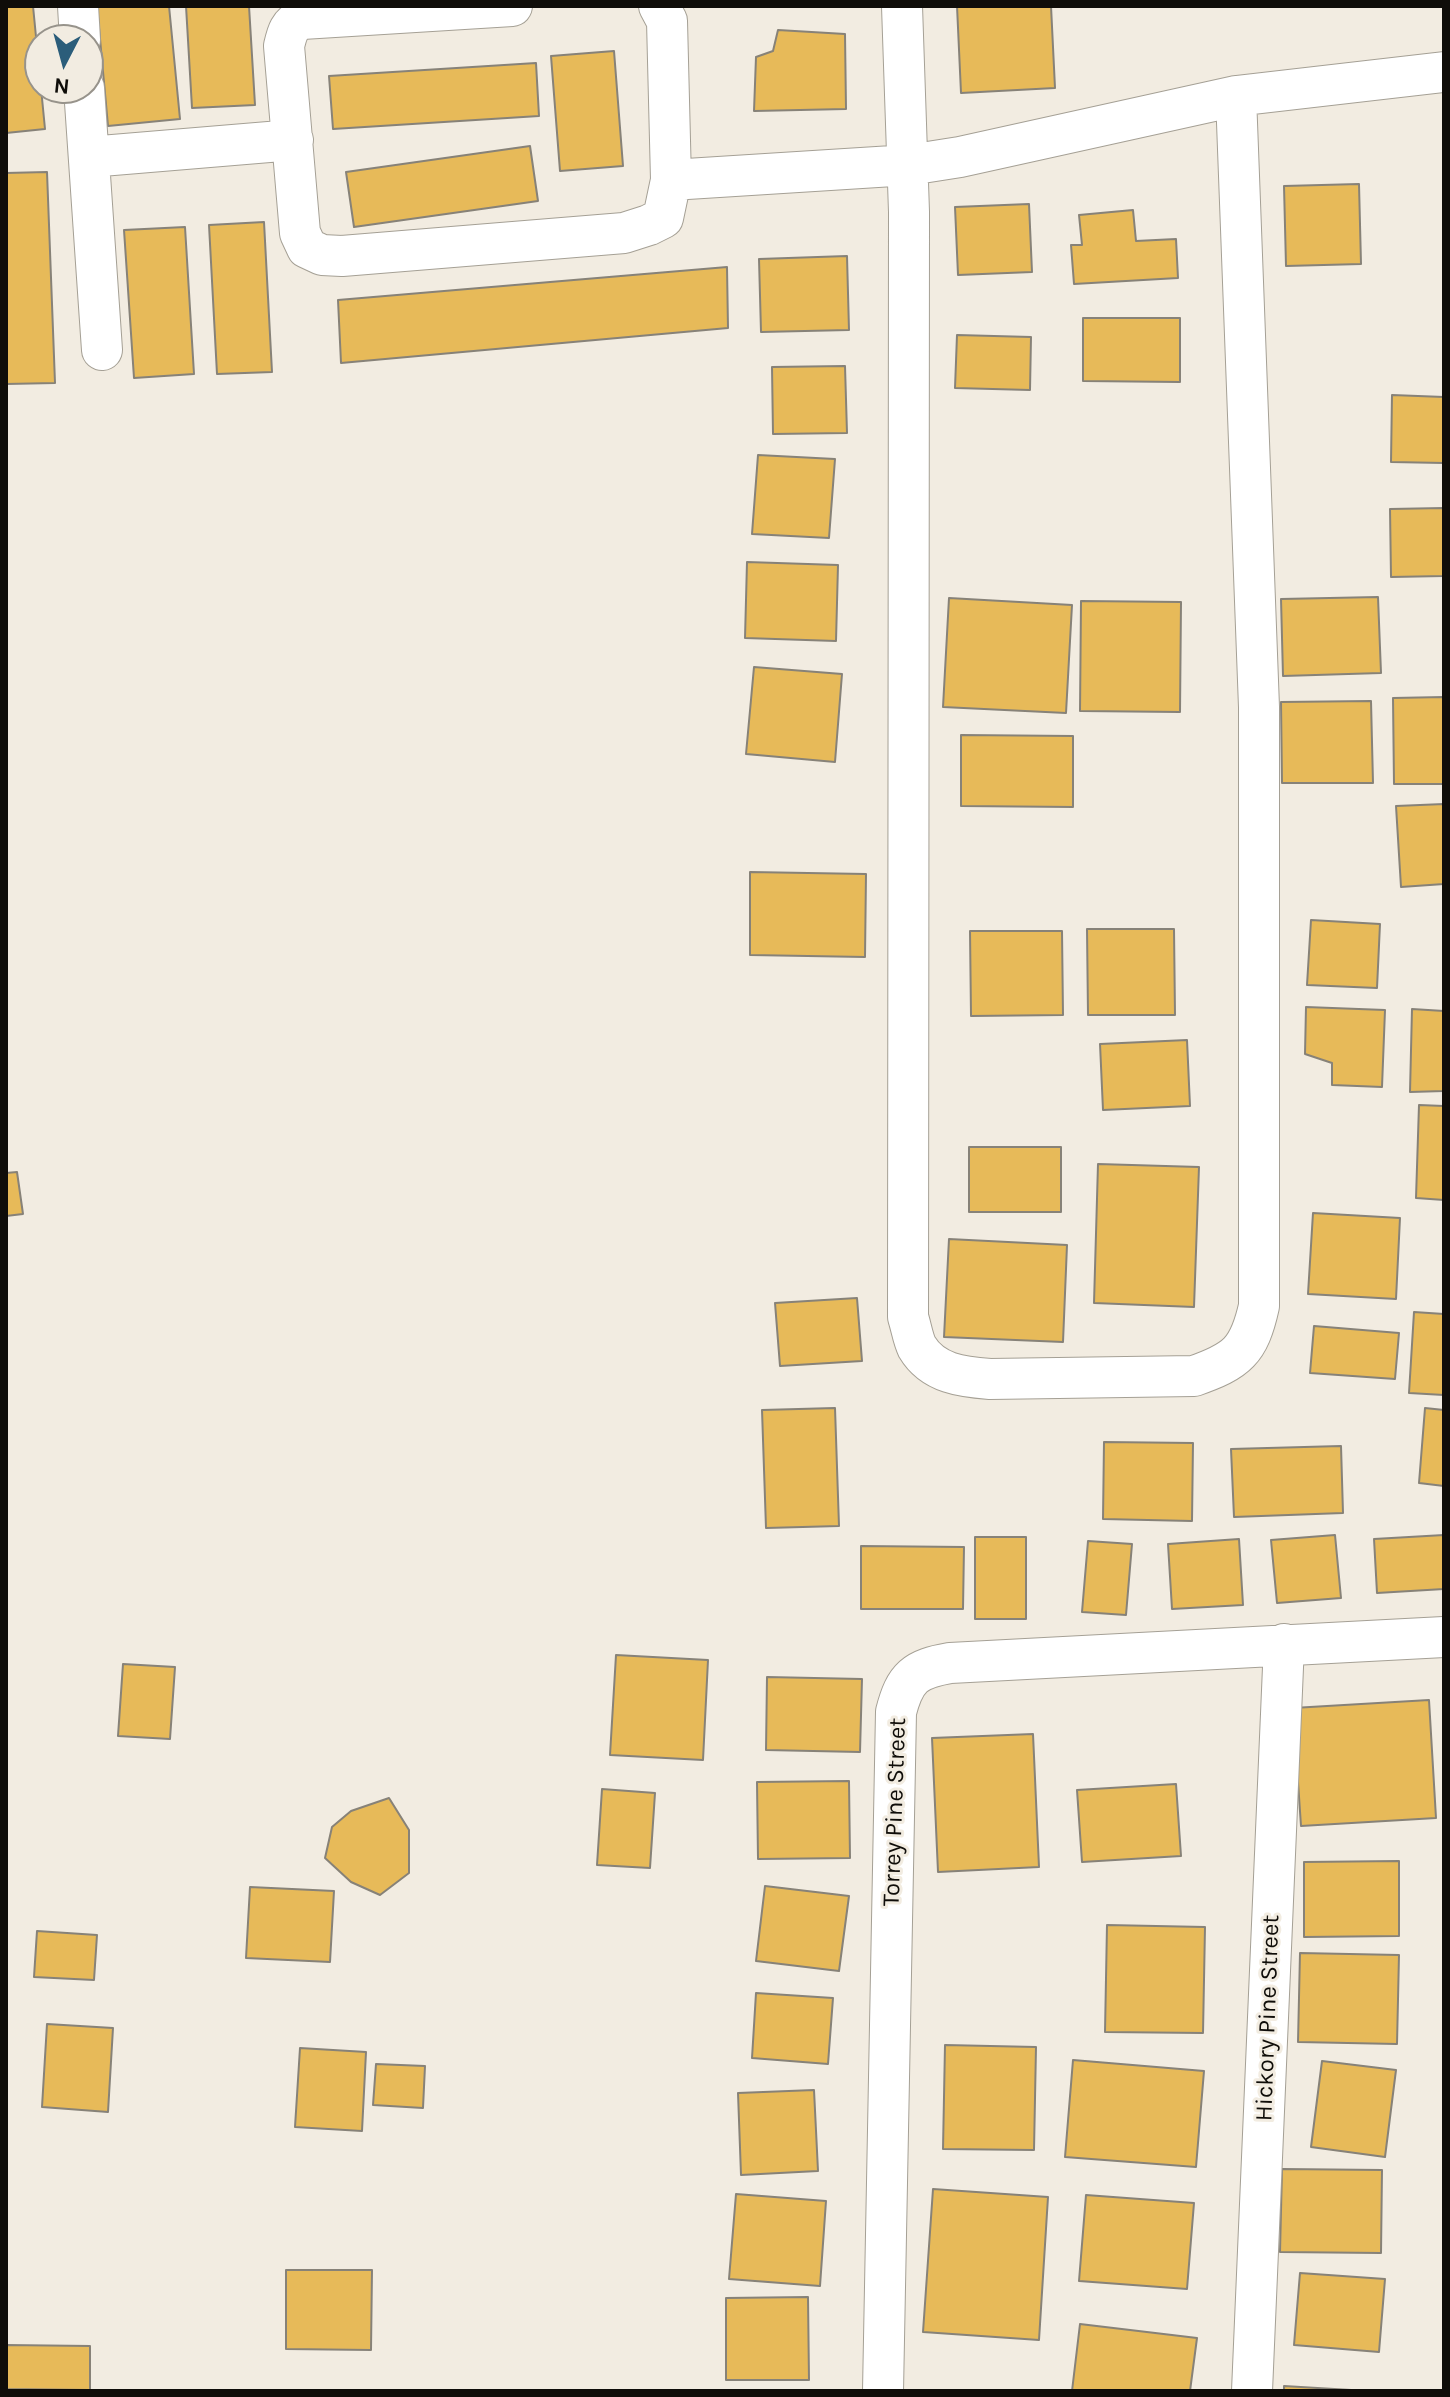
<!DOCTYPE html>
<style>
body{margin:0}
#map{position:relative;width:1450px;height:2397px;overflow:hidden;background:#f2ece1;font-family:Karla,sans-serif}
canvas{display:block}
.frame{position:absolute;inset:0;border:8px solid #0f0d09;pointer-events:none}
.north{position:absolute;left:24px;top:24px;width:80px;height:80px;box-sizing:border-box;background:#f2ece1;border:2px solid #97938b;border-radius:50%;rotate:186deg;font-size:22px;font-weight:700;line-height:32px;text-align:center;color:#0f0d09}
.north::after{content:'';display:block;margin:auto;width:28px;height:36px;background:#2b5d7a;clip-path:polygon(50% 0,100% 100%,50% 72%,0 100%)}
</style>
<div id="map">
<canvas width="1450" height="2397"></canvas>
<div class="frame"></div>
<div class="north">N</div>
</div>
<script>
const ctx = document.querySelector('canvas').getContext('2d');
ctx.lineJoin = 'round';
function fill(path, color) {
  ctx.fillStyle = color;
  ctx.fill(path, 'evenodd');
}
function strokePath(path, color, width, dash) {
  ctx.strokeStyle = color;
  ctx.lineWidth = width;
  ctx.lineCap = dash ? 'butt' : 'round';
  ctx.setLineDash(dash || []);
  ctx.stroke(path);
}
function write(font, color, halo, rows, align = 'center') {
  ctx.font = font + ' Karla,sans-serif';
  ctx.lineWidth = 6;
  ctx.setLineDash([]);
  ctx.textBaseline = 'middle';
  ctx.strokeStyle = halo;
  ctx.fillStyle = color;
  for (const [text, x, y, turn = 0] of rows) {
    ctx.save();
    ctx.translate(x, y);
    ctx.rotate((+turn || 0) * Math.PI / 180);
    ctx.textAlign = isNaN(turn) ? turn : align;
    if (halo) ctx.strokeText(text, 0, 0);
    ctx.fillText(text, 0, 0);
    ctx.restore();
  }
}
const building = new Path2D(`
 M6,6H33L45,129L6,133Z
 M97,6H169L180,119L108,126Z
 M186,6H249L255,105L192,108Z
 M957,6H1051L1055,88L961,93Z
 M778,30L845,34L846,109L754,111L756,57L773,51Z
 M614,51L623,166L560,171L551,56Z
 M536,63L539,116L333,129L329,76Z
 M530,146L538,201L354,227L346,172Z
 M47,172L55,383L6,384V173Z
 M1359,184L1361,264L1286,266L1284,186Z
 M1029,204L1032,272L958,275L955,207Z
 M1133,210L1136,241L1176,239L1178,278L1074,284L1071,245H1082L1079,215Z
 M264,222L272,372L217,374L209,225Z
 M185,227L194,374L134,378L124,230Z
 M847,256L849,330L761,332L759,259Z
 M727,267L728,328L341,363L338,300Z
 M1083,318H1180V382L1083,381Z
 M957,335L1031,337L1030,390L955,388Z
 M845,366L847,433L773,434L772,367Z
 M1392,395L1444,397V463L1391,462Z
 M758,455L835,459L829,538L752,534Z
 M1444,508V576L1391,577L1390,509Z
 M747,562L838,565L836,641L745,638Z
 M1378,597L1381,673L1283,676L1281,599Z
 M949,598L1072,605L1066,713L943,707Z
 M1081,601L1181,602L1180,712L1080,711Z
 M754,667L842,674L835,762L746,754Z
 M1444,697V784H1394L1393,698Z
 M1371,701L1373,783H1282L1281,702Z
 M961,735L1073,736V807L961,806Z
 M1444,804V884L1401,887L1396,806Z
 M750,872L866,874L865,957L750,955Z
 M1311,920L1380,924L1377,988L1307,985Z
 M1087,929H1174L1175,1015H1088Z
 M970,931H1062L1063,1015L971,1016Z
 M1306,1007L1385,1010L1382,1087L1332,1085V1063L1305,1054Z
 M1412,1009L1444,1011V1091L1410,1092Z
 M1187,1040L1190,1106L1103,1110L1100,1044Z
 M1419,1105L1444,1106V1200L1416,1198Z
 M969,1147H1061V1212H969Z
 M1098,1164L1199,1167L1194,1307L1094,1303Z
 M17,1172L23,1214L6,1216V1173Z
 M1313,1213L1400,1218L1396,1299L1308,1294Z
 M949,1239L1067,1245L1063,1342L944,1337Z
 M857,1298L862,1361L780,1366L775,1303Z
 M1414,1312L1444,1314V1395L1409,1393Z
 M1314,1326L1399,1333L1395,1379L1310,1373Z
 M835,1408L839,1526L766,1528L762,1410Z
 M1425,1408L1444,1410V1486L1419,1483Z
 M1104,1442L1193,1443L1192,1521L1103,1519Z
 M1341,1446L1343,1513L1234,1517L1231,1449Z
 M1335,1535L1341,1598L1277,1603L1271,1540Z
 M1444,1535V1589L1377,1593L1374,1539Z
 M975,1537H1026V1619H975Z
 M1239,1539L1243,1605L1172,1609L1168,1544Z
 M1088,1541L1132,1544L1126,1615L1082,1612Z
 M861,1546L964,1547L963,1609H861Z
 M616,1655L708,1660L703,1760L610,1755Z
 M123,1664L175,1667L170,1739L118,1736Z
 M767,1677L862,1679L860,1752L766,1750Z
 M1429,1700L1436,1818L1301,1826L1293,1708Z
 M1033,1734L1039,1867L938,1872L932,1738Z
 M849,1781L850,1858L758,1859L757,1782Z
 M1176,1784L1181,1856L1082,1862L1077,1790Z
 M602,1789L655,1793L650,1868L597,1865Z
 M389,1798L409,1830V1873L380,1895L351,1882L325,1858L332,1827L351,1811Z
 M1399,1861V1936L1304,1937V1862Z
 M765,1886L849,1896L839,1971L756,1961Z
 M250,1887L334,1891L330,1962L246,1958Z
 M1107,1925L1205,1927L1203,2033L1105,2032Z
 M37,1931L97,1935L94,1980L34,1977Z
 M1300,1953L1399,1955L1397,2044L1298,2042Z
 M756,1993L833,1998L828,2064L752,2058Z
 M47,2024L113,2028L108,2112L42,2107Z
 M945,2045L1036,2047L1034,2150L943,2149Z
 M300,2048L366,2052L362,2131L295,2127Z
 M1073,2060L1204,2071L1196,2167L1065,2157Z
 M1322,2061L1396,2070L1385,2157L1311,2147Z
 M376,2064L425,2066L423,2108L373,2105Z
 M814,2090L818,2171L741,2175L738,2093Z
 M1282,2169L1382,2170L1381,2253L1280,2252Z
 M933,2189L1048,2197L1039,2340L923,2332Z
 M736,2194L826,2201L820,2286L729,2279Z
 M1086,2195L1194,2203L1187,2289L1079,2281Z
 M286,2270H372L371,2350L286,2349Z
 M1300,2273L1385,2279L1379,2352L1294,2345Z
 M808,2297L809,2380H726V2298Z
 M1080,2324L1197,2338L1190,2391H1072Z
 M6,2345L90,2346V2390L6,2389Z
 M1284,2386L1368,2391H1284Z`);
const minor = new Path2D(`
 M78,6L80,40
 M512,6L302,19C289,24 287,33 284,46L300,233L307,248L322,255L342,256L624,233L649,225L663,218L671,180L667,21L659,6
 M902,6L909,212L908,1317C911,1326 913,1339 917,1347C933,1374 963,1377 990,1379L1194,1376C1237,1361 1249,1351 1259,1306V707L1236,96
 M84,88L102,350
 M89,157L293,140
 M671,180L909,165L960,157L1236,96L1444,72
 M883,2391L896,1712C905,1677 915,1669 950,1663L1444,1637
 M1252,2391L1284,1644`);
const streetNames = [
 ["Torrey Pine Street",895,1812,-88],
 ["Hickory Pine Street",1268,2018,-88]
];
fill(building, '#e7ba59');
strokePath(building, '#878278', 2);
strokePath(minor, '#a5a095', 42);
strokePath(minor, '#fff', 40);
write('24px', '#0f0d09', '#f2ece1', streetNames);
</script>
